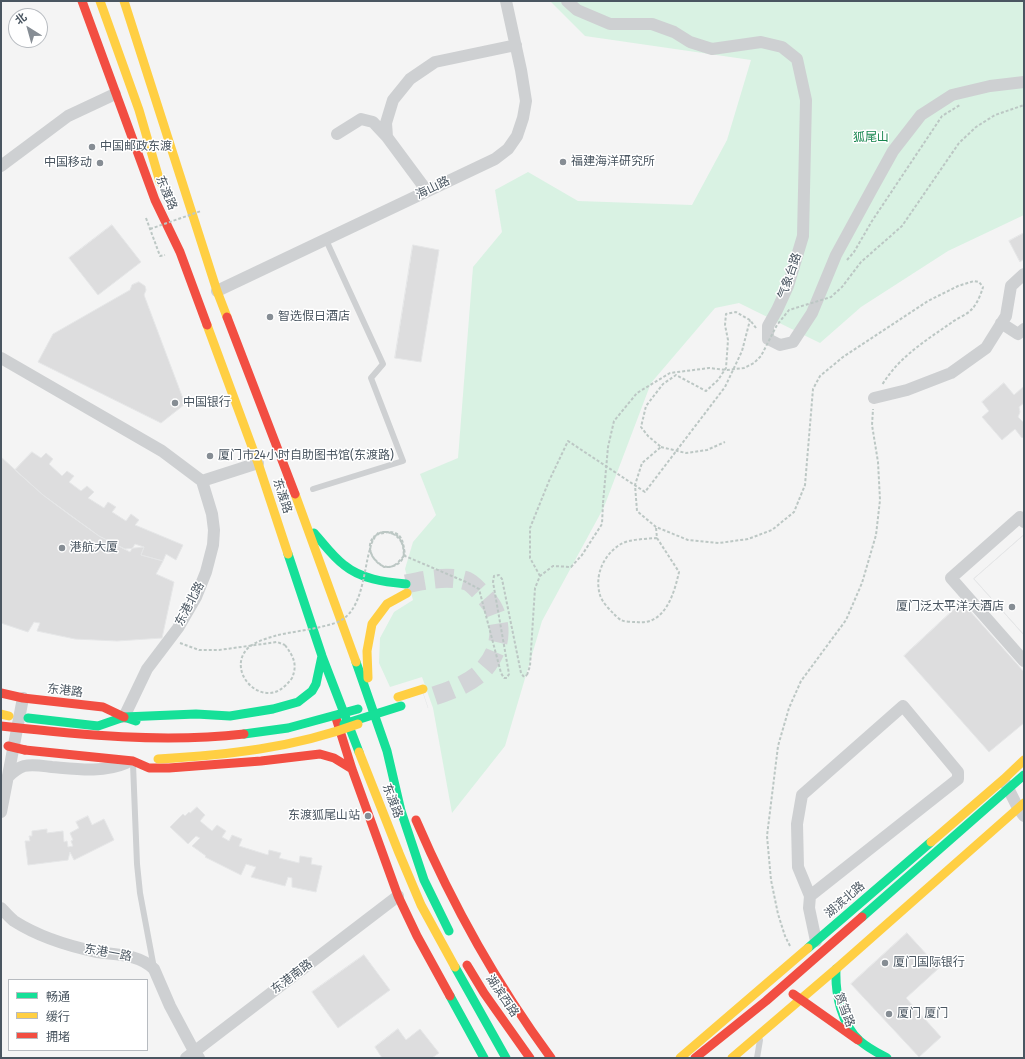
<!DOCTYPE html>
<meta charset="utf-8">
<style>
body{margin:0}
#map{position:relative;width:1025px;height:1059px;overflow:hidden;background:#f4f4f4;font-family:"Fira Sans","Noto Sans SC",sans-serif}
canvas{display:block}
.frame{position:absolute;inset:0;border:2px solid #4a5661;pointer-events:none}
.legend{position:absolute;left:8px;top:979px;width:140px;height:72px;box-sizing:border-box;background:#fff;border:1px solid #b7bbc0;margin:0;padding:5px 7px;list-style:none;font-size:12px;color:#4a5661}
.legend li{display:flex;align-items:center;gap:8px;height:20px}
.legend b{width:20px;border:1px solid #b7bbc0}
.north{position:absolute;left:8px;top:8px;width:40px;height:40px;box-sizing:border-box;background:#fff;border:1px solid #b7bbc0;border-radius:50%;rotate:323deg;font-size:11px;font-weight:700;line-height:16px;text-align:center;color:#4a5661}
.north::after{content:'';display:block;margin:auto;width:14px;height:18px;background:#868d94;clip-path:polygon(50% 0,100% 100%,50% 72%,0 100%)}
</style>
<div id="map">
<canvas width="1025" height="1059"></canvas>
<div class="frame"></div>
<ul class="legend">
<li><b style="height:5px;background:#16e098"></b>畅通</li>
<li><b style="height:5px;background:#ffcf43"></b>缓行</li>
<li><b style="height:5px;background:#f24e42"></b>拥堵</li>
</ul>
<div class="north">北</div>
</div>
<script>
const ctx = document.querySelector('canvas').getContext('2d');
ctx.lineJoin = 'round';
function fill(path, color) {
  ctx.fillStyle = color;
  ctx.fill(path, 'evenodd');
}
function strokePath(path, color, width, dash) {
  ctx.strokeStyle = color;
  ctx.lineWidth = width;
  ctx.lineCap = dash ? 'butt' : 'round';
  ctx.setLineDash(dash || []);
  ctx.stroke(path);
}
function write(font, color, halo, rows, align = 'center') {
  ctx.font = font + ' "Fira Sans","Noto Sans SC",sans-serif';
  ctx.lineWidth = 3;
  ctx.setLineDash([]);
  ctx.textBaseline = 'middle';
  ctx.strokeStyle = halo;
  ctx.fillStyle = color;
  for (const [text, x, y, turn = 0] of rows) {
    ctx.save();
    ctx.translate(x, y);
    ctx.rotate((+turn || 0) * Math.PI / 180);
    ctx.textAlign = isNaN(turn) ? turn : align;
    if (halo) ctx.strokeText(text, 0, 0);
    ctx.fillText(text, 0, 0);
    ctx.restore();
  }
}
const green = new Path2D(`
 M550,1H1024V215L948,251L861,307L820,343L739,303L715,308L651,383L604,507L542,621L505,746L452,813L433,708L422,677L390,687L379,663L380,638L394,612L413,600L405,569L413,542L436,515L420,474L458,458L473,267L502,232L495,190L528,172L578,201L692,205L727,140L751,60L585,36Z`);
const building = new Path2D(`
 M112,225L141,262L98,295L69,258Z
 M1024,233V259L1020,262L1009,241Z
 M413,245L439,250L421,362L395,358Z
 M139,282L145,286L146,290L144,295L185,404L161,423L38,362L53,334L130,290L132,285Z
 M1004,383L1014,395L1023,387L1024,389V403L1019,407L1020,412L1018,417L1024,423V436L1022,438L1015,429L1002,440L982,417L989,411L982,402Z
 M32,452L41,458L46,453L53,459L49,464L62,476L67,471L74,476L69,482L81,491L87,486L94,492L88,498L104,508L108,502L116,507L112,512L126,521L131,514L139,520L135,525L183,545L176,560L166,554L163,561L141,555L144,547L135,544L130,552L99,536L71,516L43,495L15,470Z
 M1,457L43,495L99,536L125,549L144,547L141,555L163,561L156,574L174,582L162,638L117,641L75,639L37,631L40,623L34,622L28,632L1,623Z
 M1024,535V635L974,579Z
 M1024,535V635L974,579Z
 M962,602L1024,672V723L989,752L904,656Z
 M197,807L205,815L200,821L212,831L217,825L226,831L222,837L229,841L232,835L242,839L239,846L268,855L269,850L281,853L279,858L299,863L300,856L312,858L311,864L322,866L316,892L292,887V878L288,877L285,886L251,877L256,867L246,864L241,875L205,857L206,856L192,846L200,838L196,836L188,844L170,827L183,814L185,816L189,812L190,813Z
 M88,816L92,825L104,819L114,840L74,860L70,852L68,860L28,865L25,841H30L29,836H32V831L47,829V833L63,831L64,842L67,841L68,847L73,846L71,841L73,840L70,833L79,828L76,822Z
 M907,933L939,968L906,998L941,1037L919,1057L851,984Z
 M364,955L390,990L338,1028L312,992Z
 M398,1029L406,1040L420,1029L439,1053L432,1058H382L375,1047Z`);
const primaryTunnel = new Path2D(`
 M406,584C425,580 448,575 467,581C472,583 477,589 481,593C507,616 504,652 478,675C463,687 443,693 425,699`);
const path = new Path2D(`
 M146,218L160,256L165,255
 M847,260L854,252L872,221L942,116L960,105
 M756,328L750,320L736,312L726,314L725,325L728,340L726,368L718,380L706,391L676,375L663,384L646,406L641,427L648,436L661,447L642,463L635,485L637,511L656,527L688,540L719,543L748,539L772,530L794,512L805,485L813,389L820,376L843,357L928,301L958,286L974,281L979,282L983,287C981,294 977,304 972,309C967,315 957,318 951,323C925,341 899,357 882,385
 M661,447L686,453L707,450L725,442
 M656,528L657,538L679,572C674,594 665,626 636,622C632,622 625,622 621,620C619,619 616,616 614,614C609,609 602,602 600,595C594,575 604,554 621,544C630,539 645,539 657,538
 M540,576L530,558V528L549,481L568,441L645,492L725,387L742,351L750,320
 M180,643L199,650H219L277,642L285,645
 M527,675L530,666L535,588L540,576L553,566L571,567L582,555L602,524L603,503
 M790,946L785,936L778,914L771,880L767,836L778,746L789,708L801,681L846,620L862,583L876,535L880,500L878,462L872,425L873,409`);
const lane = new Path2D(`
 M313,489L403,461L371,378L383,364L326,240
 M133,764L137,864L140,893L154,968
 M757,1058L760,1040`);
const street = new Path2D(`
 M567,1L577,10L610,24H652L674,32L690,42L712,49L761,42L782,47L797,59L806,100L803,236L788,286L777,310L768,326V339L780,345L793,342L812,313L836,255L872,189L893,151L921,115L952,95L990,86L1024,82
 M337,134L361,119L373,122L387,137
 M1,166L68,116L115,94
 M427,191L387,137L386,123L393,100L410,79L435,62L516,45
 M217,291L495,159L508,149L517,136L523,118L526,101L521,70L506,1
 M1001,323L1018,334L1024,329
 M1,358L162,451L202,481L258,463
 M874,398L907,390L951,373L986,348L1006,316L1011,286L1024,274
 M1024,522L1020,517L951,578L1024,661
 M124,717L147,669L178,628L196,597L206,572L213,545L214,530L212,514L202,481
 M8,777C13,772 17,768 24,766C33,764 43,766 52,767C76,769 103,773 126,763
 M1006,784L1018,808L1024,816
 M1,812L23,698
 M810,896L958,779V772L903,706L802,795L797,824L798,867L810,896L809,908L816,941
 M1,908C5,912 9,917 14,921C39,937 68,946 97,952C117,955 139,954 154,969L170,1006L194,1051L199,1058
 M186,1058L398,896`);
const fast = new Path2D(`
 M314,533C324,544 332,556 344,565C361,579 384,582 406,584
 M288,554L322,656L359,752
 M356,662L387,751L401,811L424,880L449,931
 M124,717L196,714L230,716L273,709L298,702L312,691L316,684L322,656
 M28,718L98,726L124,717L136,721
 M808,948L931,842
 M455,967L506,1058
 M836,969C835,994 841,1024 860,1041C868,1048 878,1053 887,1058
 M450,996L484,1058`);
const slow = new Path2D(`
 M100,1L139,110L160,182
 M124,1L217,291L227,317
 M207,325L258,463L288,554
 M295,494L356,662
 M368,678L367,651L372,624L387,604L407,593
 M398,697L423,689
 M1,714L9,716
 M359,752L399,853L421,905L455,967
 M931,842L1004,779L1024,760
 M680,1058L808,948
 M732,1058L836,969L1024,803`);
const jam = new Path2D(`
 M82,1L155,200L180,252L207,325
 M227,317L295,494
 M1,693L23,698L103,707L124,717
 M336,718L352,769L398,896L417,936L450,996
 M25,750L133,761L149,768H169L261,761L320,754L334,758L352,769
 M416,820C453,906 495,982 551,1058
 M467,965L484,993L530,1058
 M793,994L858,1040`);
const pathBridge = new Path2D(`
 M150,229L201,211
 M603,503L608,447L614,421L637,393L670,373L709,368L727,370L744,368L754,363L761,356L777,325L789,310L831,297L842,287L861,262L902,226L959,143L976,127L995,115L1024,105
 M285,645C293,656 298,664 292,678C290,681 288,683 286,685C262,710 225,671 248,648C256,641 268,638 278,635C297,631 317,629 335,623C363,614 363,572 370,549C371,544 373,539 375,535L388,532L399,536L403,546L404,556C400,560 395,567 389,567C376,568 364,548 373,538C374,536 376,536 378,534C380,533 381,532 383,532C405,531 412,561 393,566C390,567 387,567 384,567C368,556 366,548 378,533C400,529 403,536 405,556L466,582L479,589L501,673L504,678H507L509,674L493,582L494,576L499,575L502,579L521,673L524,677L527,675`);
const fastBridge = new Path2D(`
 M344,724L401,706
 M244,734L288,728L358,709
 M862,917L1024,775`);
const slowBridge = new Path2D(`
 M158,759C227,755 293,748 358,724`);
const jamBridge = new Path2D(`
 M1,726C81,735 163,743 244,734
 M8,746L25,750
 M695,1058L766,1001L862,917`);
const markers = [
 [92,147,4,"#868d94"],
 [563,162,4,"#868d94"],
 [100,163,4,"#868d94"],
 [270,317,4,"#868d94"],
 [175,403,4,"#868d94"],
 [210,456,4,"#868d94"],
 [62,548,4,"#868d94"],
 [1012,607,4,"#868d94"],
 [368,816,4,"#868d94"],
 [885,963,4,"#868d94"],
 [889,1014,4,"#868d94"]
];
const parkNames = [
 ["狐尾山",871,138]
];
const poiNames = [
 ["中国邮政东渡",100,147],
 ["福建海洋研究所",571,162],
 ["中国移动",92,163,"right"],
 ["智选假日酒店",278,317],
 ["中国银行",183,403],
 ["厦门市24小时自助图书馆(东渡路)",218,456],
 ["港航大厦",70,548],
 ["厦门泛太平洋大酒店",1004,607,"right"],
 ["东渡狐尾山站",360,816,"right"],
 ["厦门国际银行",893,963],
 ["厦门 厦门",897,1014]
];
const streetNames = [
 ["海山路",433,188,-26],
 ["东渡路",166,193,67],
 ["气象台路",790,276,-71],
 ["东渡路",282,496,72],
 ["东港北路",190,604,-62],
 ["东港路",65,691,7],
 ["东渡路",392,801,69],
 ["湖滨北路",845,900,-41],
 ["东港一路",108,953,10],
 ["东港南路",292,977,-37],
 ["湖滨西路",502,996,56],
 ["筼筜路",844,1010,69]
];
fill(green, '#d9f2e3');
fill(building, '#ddddde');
strokePath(building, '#e5e6e7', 1);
strokePath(primaryTunnel, '#d2d4d7', 19, [19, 10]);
strokePath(path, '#bcc7c4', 2, [3, 2]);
strokePath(lane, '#ced0d2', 6);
strokePath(street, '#ced0d2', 12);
strokePath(fast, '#16e098', 9);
strokePath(slow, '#ffcf43', 9);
strokePath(jam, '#f24e42', 9);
strokePath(pathBridge, '#bcc7c4', 2, [3, 2]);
strokePath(fastBridge, '#16e098', 9);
strokePath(slowBridge, '#ffcf43', 9);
strokePath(jamBridge, '#f24e42', 9);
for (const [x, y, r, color] of markers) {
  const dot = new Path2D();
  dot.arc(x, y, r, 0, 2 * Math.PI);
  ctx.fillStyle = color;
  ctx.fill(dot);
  strokePath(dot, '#fff', 1.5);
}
write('12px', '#17864f', '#fff', parkNames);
write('12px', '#4a5661', '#fff', poiNames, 'left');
write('12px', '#4a5661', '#fff', streetNames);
</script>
